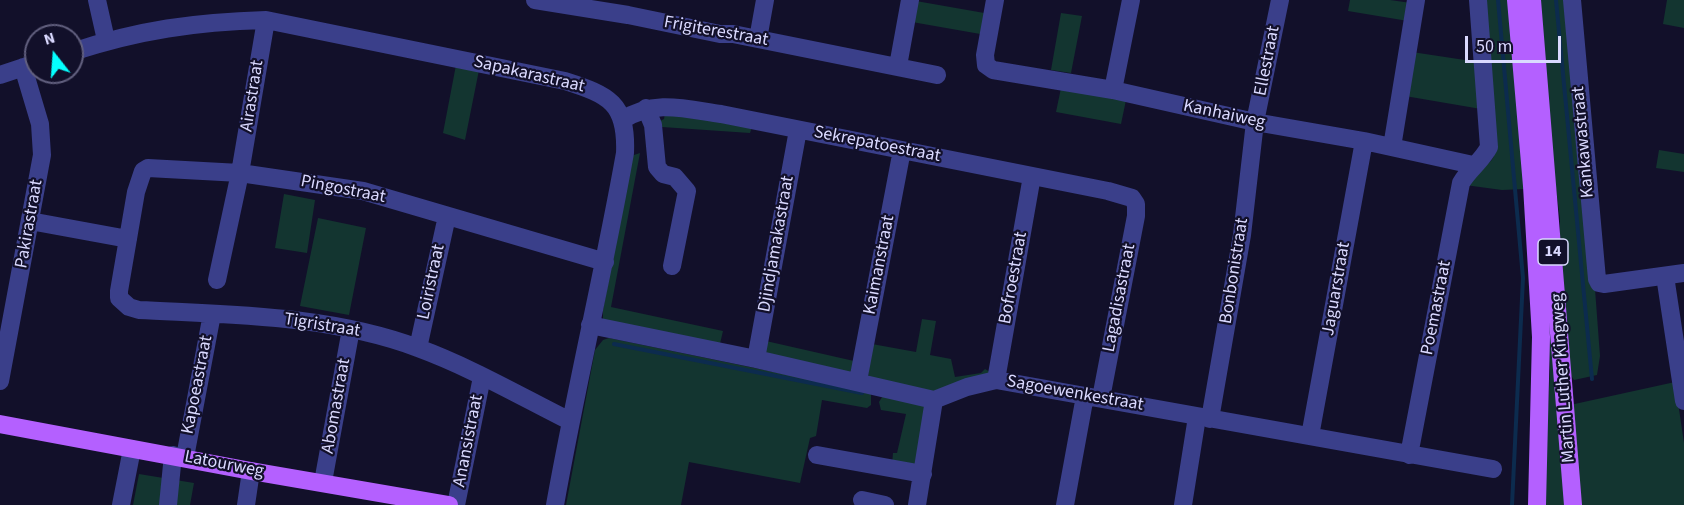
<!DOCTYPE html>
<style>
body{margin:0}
#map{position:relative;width:1684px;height:505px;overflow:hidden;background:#12102a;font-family:"Source Sans 3",sans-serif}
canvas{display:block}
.north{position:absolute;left:24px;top:24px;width:60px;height:60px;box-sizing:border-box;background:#12102a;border:2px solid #62607f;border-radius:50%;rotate:343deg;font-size:16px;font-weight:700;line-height:24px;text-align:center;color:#dad9ff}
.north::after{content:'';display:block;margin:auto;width:21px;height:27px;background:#05fffe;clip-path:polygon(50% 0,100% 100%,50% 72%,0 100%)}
.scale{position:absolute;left:1465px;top:36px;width:96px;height:27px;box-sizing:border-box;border:3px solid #dad9ff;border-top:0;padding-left:8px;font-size:18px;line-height:21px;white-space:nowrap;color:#dad9ff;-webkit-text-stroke:4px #12102a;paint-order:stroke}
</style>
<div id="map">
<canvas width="1684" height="505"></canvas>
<div class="north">N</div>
<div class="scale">50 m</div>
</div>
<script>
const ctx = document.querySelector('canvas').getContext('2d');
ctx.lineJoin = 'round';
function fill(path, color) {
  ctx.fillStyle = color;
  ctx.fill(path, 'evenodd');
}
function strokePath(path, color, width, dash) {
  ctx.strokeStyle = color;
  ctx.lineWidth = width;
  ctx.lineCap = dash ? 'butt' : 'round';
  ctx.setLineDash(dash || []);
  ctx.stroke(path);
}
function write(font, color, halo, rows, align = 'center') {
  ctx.font = font + ' "Source Sans 3",sans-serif';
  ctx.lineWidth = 4.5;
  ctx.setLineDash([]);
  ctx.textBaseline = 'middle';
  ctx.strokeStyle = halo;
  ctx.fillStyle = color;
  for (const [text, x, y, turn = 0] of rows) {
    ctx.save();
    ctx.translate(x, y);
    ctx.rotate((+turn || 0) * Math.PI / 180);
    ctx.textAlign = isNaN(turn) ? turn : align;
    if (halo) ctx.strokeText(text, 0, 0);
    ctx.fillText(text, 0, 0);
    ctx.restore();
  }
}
const green = new Path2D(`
 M1350,0H1390L1411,3L1408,21L1348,11Z
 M1482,0H1510L1525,189L1502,190L1465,185L1474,172L1491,161L1494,156Z
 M1528,0L1568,505H1543L1550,371Z
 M1539,0H1567L1595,289L1600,356L1597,375L1574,380L1570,374L1560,248V219L1551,150Z
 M1667,0H1684V28L1663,24Z
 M916,1L990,14L986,35L912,22Z
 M1061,13L1082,16L1071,73L1051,70Z
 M1412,52L1478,62L1481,109L1405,96Z
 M456,65L479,70L465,140L443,133Z
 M1061,88L1126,100L1121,124L1056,112Z
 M665,113L752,127L750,133L662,127L660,121L664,119Z
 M1659,150L1684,154V172L1656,168Z
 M640,153L611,307L723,331L719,348L603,320V310L631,156Z
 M284,194L315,200L307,253L275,248Z
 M318,218L366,228L349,315L300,306Z
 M922,319L936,321L930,355L951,359L955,377L981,373L985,369L992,373L941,393L871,379L868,375L872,344L916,352Z
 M609,338L871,392V405L867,408L822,400L816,436L810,438L800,483L689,462L681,505H566L595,350L603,340Z
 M766,341L854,361L852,375L769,355L766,352Z
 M1675,382L1684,443V505H1580L1570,405Z
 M884,394L913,398L927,408L922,464L892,465L893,453H897L906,414L881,410L879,402Z
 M139,474L194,483L190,505H133Z`);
const stream = new Path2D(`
 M1498,0L1523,278L1512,505
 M1556,0L1592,379
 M614,344L862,393`);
const minor = new Path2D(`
 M97,0L106,40
 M535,0L628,15L720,34H733L937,75
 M995,0L985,55L986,65L993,70L1113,90L1255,122L1364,141L1473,165
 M1572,0L1597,279L1599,283L1604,284L1684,273
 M758,39L765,0
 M72,52C139,30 195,22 266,20L565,81C609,95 627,103 625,153C604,271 576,387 555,505
 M898,66L910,0
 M0,75L36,63
 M1113,90L1131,0
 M646,108L653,125L657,167L663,174L675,177L687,191L672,266
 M623,120C653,99 686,109 721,114L1108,191L1132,198L1136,204V216L1101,398
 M1392,147L1416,0
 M30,221L128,239
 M1665,276L1684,401
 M217,280L240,173L266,20
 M590,325L756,359L934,400L967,387L996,380L1493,469
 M418,348L447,216
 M756,359L798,130
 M996,380L1032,176
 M0,381L42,155L40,124L23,67
 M858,381L902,150
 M1210,419L1242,235L1255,122L1280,0
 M570,421C520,396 470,367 418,348C330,315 232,315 139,310L129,307L119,298V291L136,192L143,171L148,168L240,173L363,191L605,262
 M1310,436L1364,141
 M817,455L923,474
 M1409,455L1461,183C1469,169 1482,161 1489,147L1478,0
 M185,457L212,314
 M323,482L351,329
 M862,500L885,505
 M121,505L132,449
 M168,505L173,455
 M246,505L251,471
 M456,505L482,377
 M917,505L934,400
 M1065,505L1085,396
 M1183,505L1197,417`);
const major = new Path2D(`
 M1516,0L1532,186L1541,337L1537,505
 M1532,0L1573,505
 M0,424L251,471L449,505`);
const shields = [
 [1553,252,30]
];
const shieldNames = [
 ["14",1553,252]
];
const streetNames = [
 ["Frigiterestraat",716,32,10],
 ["Ellestraat",1268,61,-79],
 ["Sapakarastraat",529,75,13],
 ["Airastraat",253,96,-81],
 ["Kanhaiweg",1224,115,12],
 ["Kankawastraat",1584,142,-95],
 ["Sekrepatoestraat",877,145,11],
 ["Pingostraat",343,190,11],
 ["Pakirastraat",30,224,-80],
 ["Djindjamakastraat",777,244,-80],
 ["Kaimanstraat",880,265,-79],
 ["Bonbonistraat",1235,271,-81],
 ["Bofroestraat",1014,278,-80],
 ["Loiristraat",432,282,-78],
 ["Jaguarstraat",1337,289,-80],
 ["Lagadisastraat",1120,298,-79],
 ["Poemastraat",1437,308,-79],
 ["Tigristraat",322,326,9],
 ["Martin Luther Kingweg",1564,378,-94],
 ["Kapoeastraat",198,385,-79],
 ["Sagoewenkestraat",1075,394,10],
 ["Abomastraat",337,406,-80],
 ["Anansistraat",469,441,-79],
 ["Latourweg",224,465,11]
];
fill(green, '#133530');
strokePath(stream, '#0c2b4e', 4);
strokePath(minor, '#3a3f8a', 18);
strokePath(major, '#b460ff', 18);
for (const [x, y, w] of shields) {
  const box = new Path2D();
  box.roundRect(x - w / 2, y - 13, w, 26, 4.5);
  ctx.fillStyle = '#12102a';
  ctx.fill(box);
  strokePath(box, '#dad9ff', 1.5);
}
write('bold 16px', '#dad9ff', null, shieldNames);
write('18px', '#dad9ff', '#12102a', streetNames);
</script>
